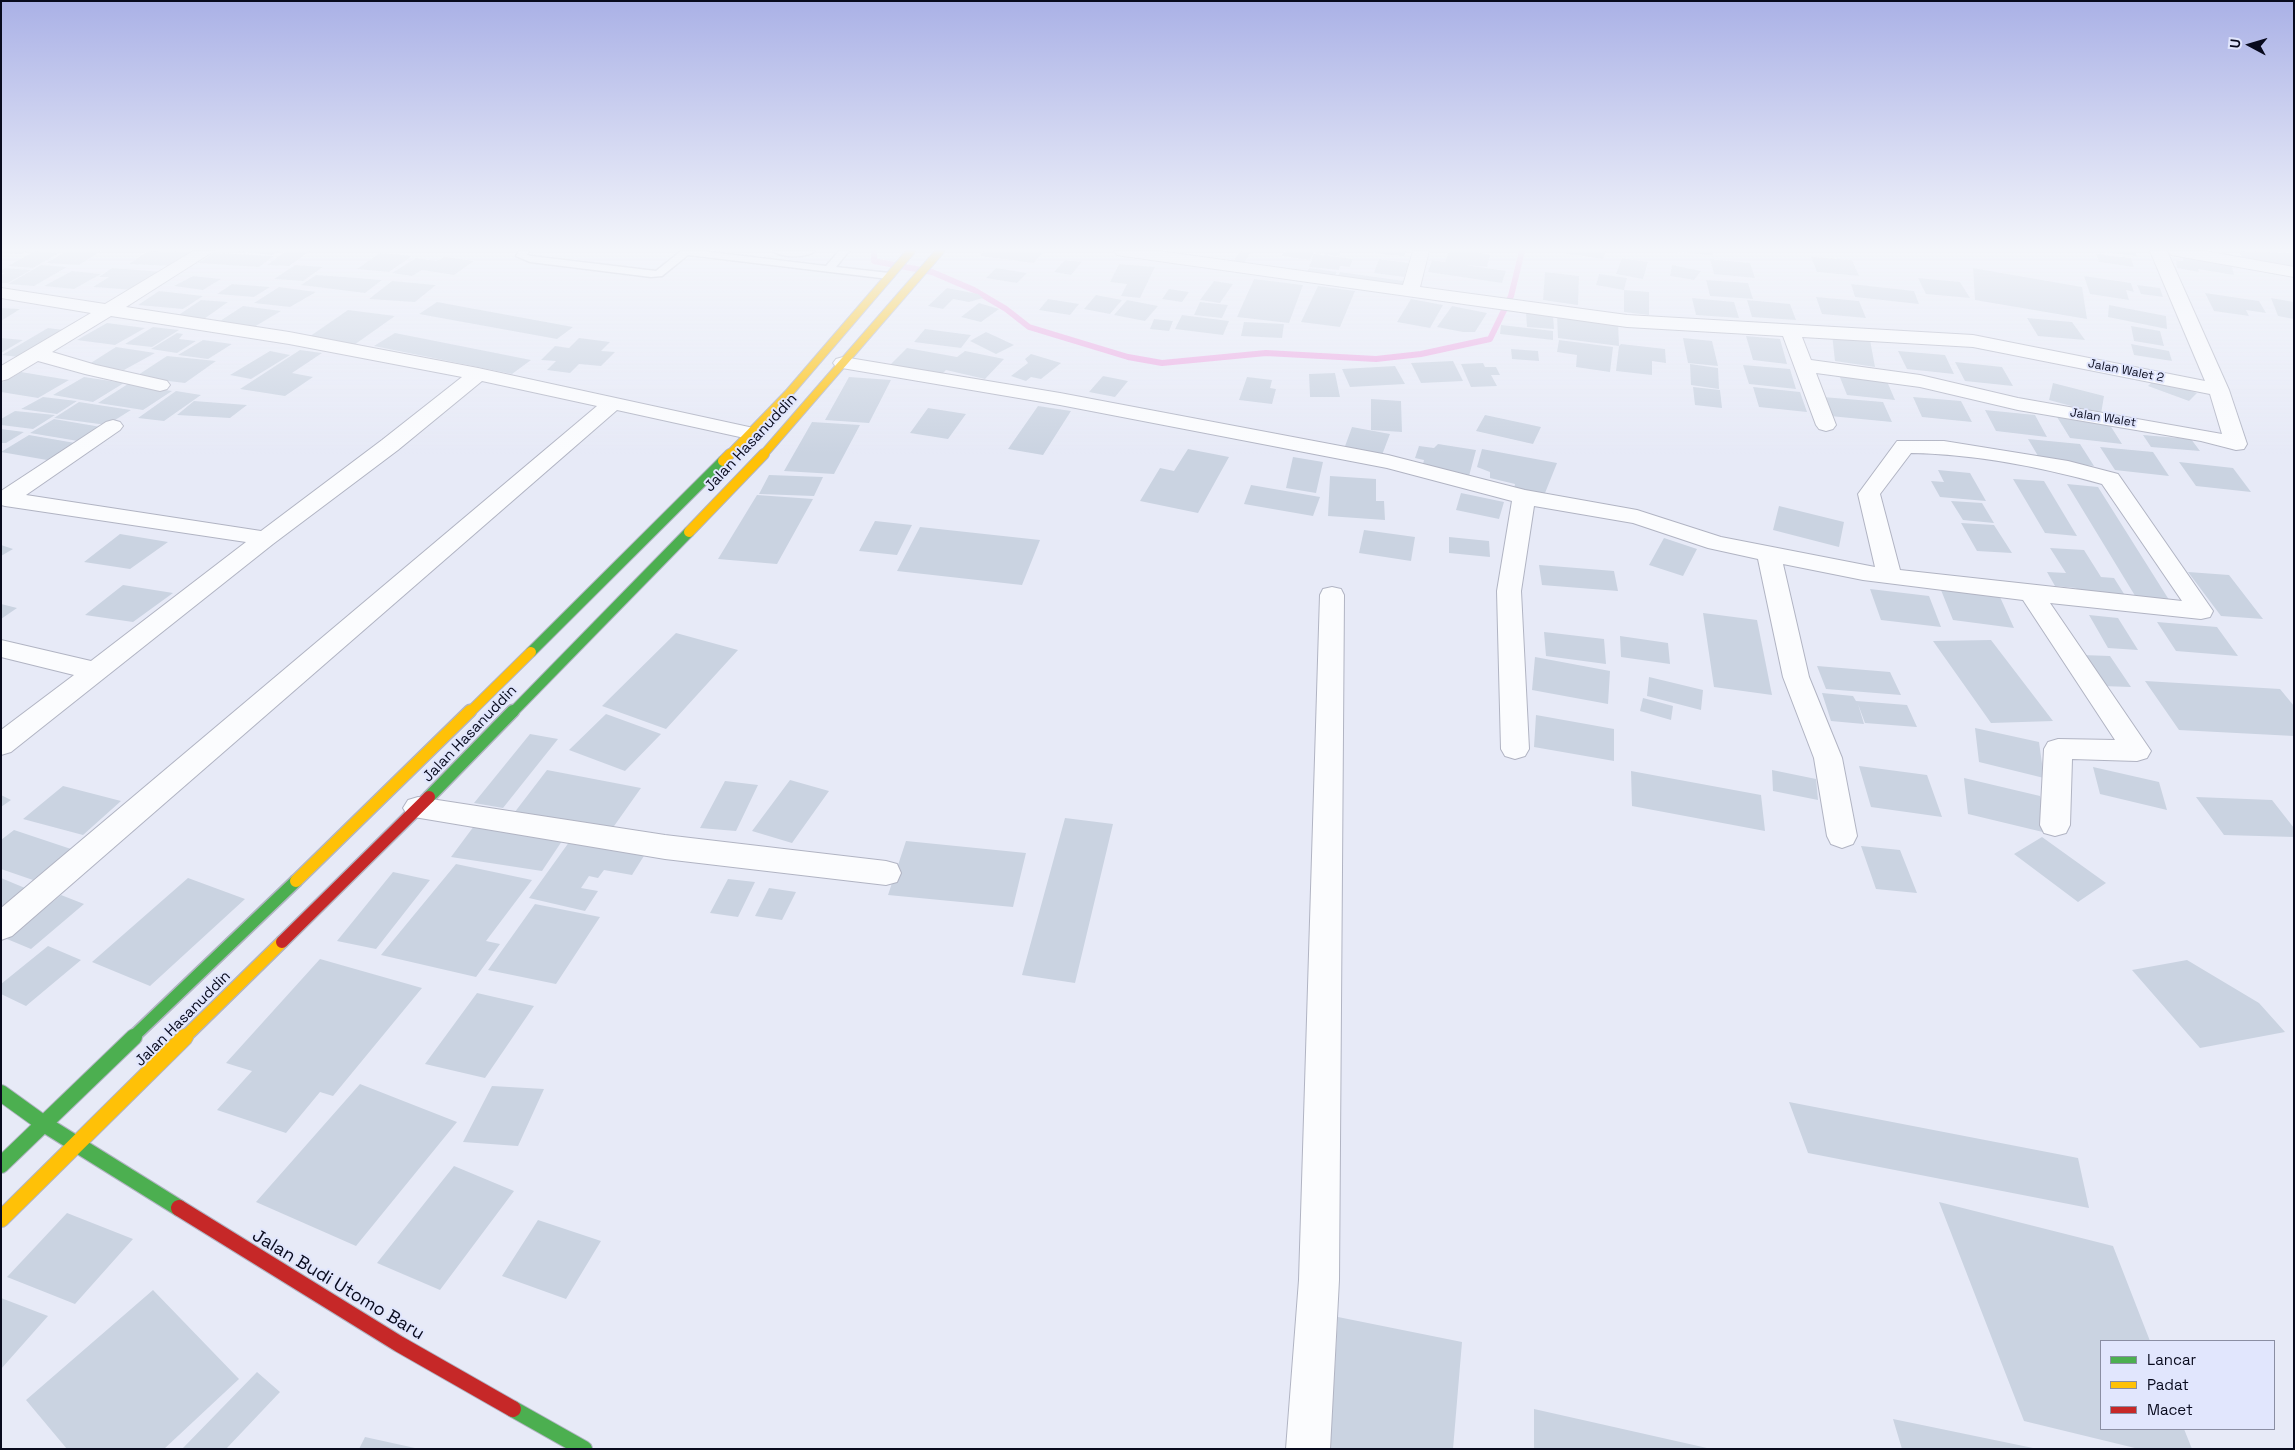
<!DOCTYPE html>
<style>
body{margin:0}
#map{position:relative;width:2295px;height:1450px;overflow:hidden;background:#e7eaf7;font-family:"Space Grotesk",sans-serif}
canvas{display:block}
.frame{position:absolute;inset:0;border:2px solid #080a1d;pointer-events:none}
.legend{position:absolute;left:2100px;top:1340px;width:175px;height:90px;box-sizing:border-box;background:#e1e6fd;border:1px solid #8a8ea3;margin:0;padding:6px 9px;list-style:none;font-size:15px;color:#080a1d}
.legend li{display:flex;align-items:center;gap:10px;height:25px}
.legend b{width:25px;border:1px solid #8a8ea3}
.north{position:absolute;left:2225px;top:20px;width:50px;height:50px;-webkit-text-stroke:4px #e1e6fd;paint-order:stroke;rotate:276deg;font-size:14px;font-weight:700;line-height:20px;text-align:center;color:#080a1d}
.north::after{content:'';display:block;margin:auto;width:18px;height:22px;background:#080a1d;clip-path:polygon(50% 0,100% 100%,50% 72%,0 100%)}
</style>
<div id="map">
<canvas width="2295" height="1450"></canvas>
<div class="frame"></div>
<ul class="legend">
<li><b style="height:6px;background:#4caf50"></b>Lancar</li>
<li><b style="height:6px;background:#ffc107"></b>Padat</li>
<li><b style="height:6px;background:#c62828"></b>Macet</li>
</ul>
<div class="north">U</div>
</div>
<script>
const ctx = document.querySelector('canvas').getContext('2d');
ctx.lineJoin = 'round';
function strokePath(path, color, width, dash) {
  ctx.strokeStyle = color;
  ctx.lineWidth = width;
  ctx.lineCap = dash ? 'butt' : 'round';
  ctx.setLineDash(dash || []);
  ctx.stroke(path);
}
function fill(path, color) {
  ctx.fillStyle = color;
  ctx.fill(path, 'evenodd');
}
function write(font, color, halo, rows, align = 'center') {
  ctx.font = font + ' "Space Grotesk",sans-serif';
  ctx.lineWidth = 4;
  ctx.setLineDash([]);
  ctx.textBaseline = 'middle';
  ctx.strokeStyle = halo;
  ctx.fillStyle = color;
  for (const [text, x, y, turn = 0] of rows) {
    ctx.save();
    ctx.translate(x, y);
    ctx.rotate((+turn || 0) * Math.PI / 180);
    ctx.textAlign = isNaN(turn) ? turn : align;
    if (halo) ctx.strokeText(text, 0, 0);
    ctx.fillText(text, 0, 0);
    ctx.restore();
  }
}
const stream = new Path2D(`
 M874,251V261L932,272L974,290L1006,309L1029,327L1128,357L1162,363L1266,353L1376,359L1421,354L1490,339L1511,296L1522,251`);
const building = new Path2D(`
 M1,251H27L21,254L1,253Z
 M35,251L59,253L33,268L8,266Z
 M67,251H101L79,265L46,263Z
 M148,251L192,252L173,266L129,264Z
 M236,251H279L272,255Z
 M286,251H310L289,266L267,265Z
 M984,251H1044L1034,263L980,256Z
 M1240,251L1251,252L1242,266L1231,265Z
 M1285,251H1315L1310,260L1282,256Z
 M1318,251H1341L1339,256L1317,253Z
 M1375,251H1406L1404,256L1374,253Z
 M1449,251H1480L1479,253L1490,255L1487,267L1466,265L1506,271L1502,283L1428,272L1432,260L1445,262Z
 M1564,251H1606L1603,259L1563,253Z
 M1677,251H1712L1713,255L1677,252Z
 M2105,251H2135L2137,256L2105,252Z
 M2239,251L2294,253V267L2242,258Z
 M214,253L274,256L259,267L198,263Z
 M380,253L412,256L389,272L357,269Z
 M1314,254L1353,259L1350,267L1340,266L1339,270L1309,267Z
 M2096,254L2131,258L2134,267L2099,262Z
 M445,257L474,261L454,275L422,270L412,276L392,273L416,258L436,261Z
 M1811,257L1852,260L1859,276L1817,272Z
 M2182,257L2232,266L2234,275L2198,269L2199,272L2177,268L2176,260L2183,261Z
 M1622,258L1648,262L1643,279L1616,274Z
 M1379,259L1409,263L1404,277L1374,273Z
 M1710,259L1750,263L1755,278L1714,274Z
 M1065,260L1082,262L1071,275L1054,272Z
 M1119,264L1155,267L1140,298L1121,296L1127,284L1110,282Z
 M41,265L67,267L34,286L8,284Z
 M295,265L323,267L303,281L274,279Z
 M1672,265L1701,271L1694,280L1670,276Z
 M5,268L31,270L8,283H1V275L5,273H1V270Z
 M112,268L163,272L135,290L93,287L109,277H99Z
 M996,268L1027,273L1017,283L986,278Z
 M1309,268L1337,272L1332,280L1305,276Z
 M1973,268L2082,287L2087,319L1975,300Z
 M72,271L101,274L74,289L44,286Z
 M1340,272L1404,281L1401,289L1336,280Z
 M1545,272L1579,276L1578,305L1543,300Z
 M1599,274L1627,278L1624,290L1596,285Z
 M316,275L345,277L382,280L365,293L301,285Z
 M193,276L221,279L203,290L174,286Z
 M2084,276L2131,283L2134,292L2126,290L2129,300L2090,294Z
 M1918,278L1960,282L1970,298L1926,294Z
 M1254,279L1303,285L1289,323L1237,317Z
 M1706,280L1748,283L1753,299L1710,296Z
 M392,281L436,285L415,302L369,299Z
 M1214,281L1233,284L1220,303L1200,300Z
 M232,284L270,287L254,297L217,294Z
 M1851,284L1914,291L1919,304L1855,297Z
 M2137,285L2160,288L2163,297L2141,294Z
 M1318,286L1355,291L1340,327L1301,322Z
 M279,287L316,292L290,307L254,303Z
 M947,288L978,294L983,298L969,302L953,299L943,309L928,306Z
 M1169,289L1189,292L1182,302L1162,299Z
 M1624,290L1649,292V315L1624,312Z
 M159,291L203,296L183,309L138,305Z
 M2205,293L2259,301L2266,313L2246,310L2249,316L2214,311Z
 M1096,295L1122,300L1110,314L1084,309Z
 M1816,297L1859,301L1866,318L1822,314Z
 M1692,298L1734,302L1739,318L1696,315Z
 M2271,298L2294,302V319L2278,316Z
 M1048,299L1079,304L1070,315L1039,310Z
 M1411,299L1443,305L1430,328L1397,322Z
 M201,300L228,302L204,319L177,316Z
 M1127,300L1158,306L1145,321L1114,315Z
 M1747,300L1790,304L1796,320L1752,317Z
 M437,302L573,327L557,339L419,314Z
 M1200,302L1228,305L1222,318L1194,315Z
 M979,303L999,309L981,322L961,317Z
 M2109,305L2166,316L2167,329L2108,317Z
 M243,306L281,311L254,327L217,323Z
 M1452,306L1487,313L1475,332H1463L1437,327Z
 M1,308L20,309L1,321Z
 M348,310L395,316L354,345L306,339Z
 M1526,313L1553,315L1554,329L1527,327Z
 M1182,315L1229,321L1223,335L1175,329Z
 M1557,316L1618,321L1619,346L1621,344L1665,349L1666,363L1652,361V375L1616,371L1619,346L1558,338Z
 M2027,318L2072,322L2085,340L2038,336Z
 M1154,319L1173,321L1169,331L1150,329Z
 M1244,322L1284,324L1282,338L1241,336Z
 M107,323L145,328L115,345L77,340Z
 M1501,325L1553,331V340L1500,334Z
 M2131,326L2160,331L2164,346L2134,341Z
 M153,327L179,330L152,347L125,344Z
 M48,328L72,331L26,358L2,355Z
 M925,329L971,335L961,348L914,342Z
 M986,332L997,337L1014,345L996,354L970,341Z
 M177,333L183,334L179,339L196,341L177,353L151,349Z
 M395,333L531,360L512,374L374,346Z
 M1832,334L1870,340L1875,367L1835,361Z
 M1746,336L1780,339L1787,364L1753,360Z
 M1,338L23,340L1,353Z
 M579,338L610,342L601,351L615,352L601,366L579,364L570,373L547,370L556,361L541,360L555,346L569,348Z
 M1683,338L1712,341L1718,366L1688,363Z
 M203,340L232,344L208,359L178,355Z
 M1559,340L1613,347L1610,372L1576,367L1577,355L1557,352Z
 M2131,344L2169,351L2172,361L2134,355Z
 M116,347L155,353L124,370L86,366Z
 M907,348L957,357L965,351L1004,359L985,379L946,370L941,375L890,365Z
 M1511,349L1538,351L1539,361L1512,359Z
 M300,350L322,353L292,373L313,377L285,396L240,389Z
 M270,351L290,355L251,379L230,375Z
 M1898,351L1945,355L1954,374L1907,369Z
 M1031,354L1061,363L1041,379L1031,377L1026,381L1011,376L1028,363L1025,359Z
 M167,356L216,361L185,383L135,377Z
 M1453,361L1463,381L1421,383L1411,363Z
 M1955,362L2002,367L2013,386L1965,381Z
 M1483,363L1485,367H1496L1500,375H1491L1497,386L1471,387L1461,364Z
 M1690,364L1718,368L1719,389L1691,385Z
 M1743,365L1790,369L1796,389L1749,384Z
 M1395,366L1405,384L1350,387L1342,369Z
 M21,372L69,380L38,398L1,392V383Z
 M1335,373L1340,397H1310L1309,374Z
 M1839,375L1886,379L1895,400L1847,395Z
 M1103,376L1128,381L1115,397L1089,392Z
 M84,377L124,383L93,402L53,395Z
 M849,377L891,380L869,423L825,420Z
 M1247,377L1272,380L1270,388L1276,389L1272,404L1239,400Z
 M2155,379L2197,393L2189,401L2148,386Z
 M2053,383L2104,396L2101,414L2049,400Z
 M128,384L172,391L143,410L98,403Z
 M1693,387L1720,390L1722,408L1695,405Z
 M1753,387L1800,392L1807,412L1759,407Z
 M176,391L201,395L164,421L138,418Z
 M43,397L77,401L57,414L21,409Z
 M1823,397L1883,402L1892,422L1830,416Z
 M1913,397L1961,401L1972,422L1922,417Z
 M1371,399L1401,401L1402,432L1371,430Z
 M194,401L247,405L230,418L177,415Z
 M79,402L131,410L107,425L54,418Z
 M1038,406L1071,411L1043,455L1008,449Z
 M928,408L966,414L948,439L910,433Z
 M1985,410L2035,415L2047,437L1996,431Z
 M15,411L55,415L33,429L1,425V419Z
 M1485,415L1541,427L1533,444L1476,431Z
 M2057,417L2108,422L2122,444L2070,438Z
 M54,419L101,427L78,441L30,433Z
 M812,422L860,425L834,474L784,471Z
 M1352,427L1390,434L1382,455L1344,449Z
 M1,429L24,432L6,443H1Z
 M29,435L75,443L47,460L1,452Z
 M2143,435L2191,439L2200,451L2151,447Z
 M2028,439L2080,444L2094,466L2041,461Z
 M1438,444L1476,450L1469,476L1422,468L1424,460L1415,458L1419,446L1434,448Z
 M2100,447L2153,452L2169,476L2115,470Z
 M1188,449L1229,457L1198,513L1140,501L1160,468L1174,471Z
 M1482,449L1557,463L1545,493L1514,489L1515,484L1490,478V472L1477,467Z
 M1293,457L1323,462L1316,493L1286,488Z
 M2179,462L2233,468L2251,492L2196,486Z
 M1938,470L1970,473L1986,501L1940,497L1931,481L1944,482Z
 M769,475L823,477L814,496L759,494Z
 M1330,476L1376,479V501H1384L1385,520L1328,516Z
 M2013,479L2044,481L2077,536L2045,533Z
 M2067,484L2098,487L2171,603L2137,599Z
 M1251,485L1320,497L1313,516L1244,504Z
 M1461,493L1504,502L1499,519L1456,510Z
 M757,495L813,499L777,564L718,559Z
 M1951,501L1982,503L1994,523L1963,520Z
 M1779,506L1844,522L1839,547L1773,530Z
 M875,521L912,525L897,555L859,551Z
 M1961,523L1994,525L2012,553L1977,551Z
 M920,527L1040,540L1022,585L897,571Z
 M1364,530L1415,537L1411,561L1359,553Z
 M120,534L168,542L130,569L84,562Z
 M1449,537L1489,541L1490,557L1449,553Z
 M1664,538L1697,549L1683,576L1649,565Z
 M1,545L13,549L1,556Z
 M2050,548L2084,550L2101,577L2114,578L2126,597L2079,593L2076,588L2055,586L2047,572L2066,573Z
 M1539,565L1614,571L1618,591L1542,585Z
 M2188,572L2229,575L2263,619L2221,616Z
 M123,585L173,593L133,622L85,615Z
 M1870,589L1929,596L1941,627L1881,620Z
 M1941,590L2000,597L2014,628L1953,620Z
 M1,604L17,608L1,619Z
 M1703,613L1757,620L1772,695L1714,687Z
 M2089,615L2118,618L2138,650L2108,648Z
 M2157,622L2217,627L2238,656L2176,651Z
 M1544,632L1604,639L1606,664L1546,656Z
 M676,633L738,650L666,729L602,706Z
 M1620,636L1668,643L1670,664L1621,657Z
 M1991,640L2053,721L1991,723L1933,641Z
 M2082,655L2110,656L2131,687L2102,686Z
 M1535,657L1610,671L1608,704L1532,690Z
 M1817,666L1890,672L1901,695L1826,689Z
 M1649,677L1703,690L1701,710L1647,696Z
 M2145,681L2280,689L2294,706V736L2179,730Z
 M1822,693L1853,696L1856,701L1907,705L1917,727L1865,723L1858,704L1864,724L1831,721Z
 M1643,698L1673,706L1671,720L1640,711Z
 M606,714L661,734L625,771L569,750Z
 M1536,715L1614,729V761L1534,747Z
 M1975,728L2039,742L2044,778L1979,762Z
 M530,734L558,739L503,808L474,803Z
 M1859,766L1927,775L1942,817L1871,807Z
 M2093,767L2159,782L2167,810L2100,794Z
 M547,770L641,788L607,836L511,817Z
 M1772,770L1816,779L1818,800L1773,791Z
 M1631,771L1761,795L1765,831L1632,806Z
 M1964,778L2040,796L2047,833L1968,814Z
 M790,780L829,791L792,843L752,831Z
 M725,781L758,785L736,831L700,828Z
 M63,786L121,801L83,835L23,819Z
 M1,795L11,800L1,807Z
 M2196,797L2272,800L2294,828V837L2224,835Z
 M1065,818L1113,824L1075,983L1022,975Z
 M477,822L566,835L542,871L451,857Z
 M14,830L71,849L33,880L1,869V840Z
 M2042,837L2106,883L2078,902L2014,854Z
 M572,838L647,851L632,875L604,870L598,878L589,876L581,888L598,891L585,911L529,898Z
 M906,841L1026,853L1013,907L888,895Z
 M1861,846L1900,850L1917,893L1876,889Z
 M456,864L532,880L486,941L500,944L476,977L381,955Z
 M393,872L430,880L376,949L337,941Z
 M1,878L25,888L1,907Z
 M188,878L245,899L150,986L92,962Z
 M728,879L755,882L738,917L710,913Z
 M769,888L796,892L782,920L755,916Z
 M61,895L84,904L31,949L7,939Z
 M535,904L600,917L556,984L488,970Z
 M48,946L81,960L26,1006L1,994V984Z
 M320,959L422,988L333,1096L320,1092L286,1133L217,1110L252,1071L226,1063Z
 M2187,960L2259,1003L2285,1032L2200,1048L2132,970Z
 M477,993L534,1006L485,1078L425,1064Z
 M360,1084L457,1122L356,1246L256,1202Z
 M492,1086L544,1089L518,1146L463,1142Z
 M1789,1102L2078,1158L2089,1208L1808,1153Z
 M454,1166L514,1191L440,1290L377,1263Z
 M1939,1202L2113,1246L2150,1341H2101V1429H2184L2192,1449H2139L2024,1421Z
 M67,1213L133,1239L75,1304L7,1277Z
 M538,1220L601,1241L566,1299L502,1276Z
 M153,1290L239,1379L164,1449H67L26,1400Z
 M1,1298L48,1316L1,1369Z
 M1338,1317L1462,1342L1453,1449H1330Z
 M257,1372L280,1392L226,1449H182Z
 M1534,1409L1707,1448V1449H1534Z
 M1893,1419L2033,1448V1449H1902Z
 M365,1437L415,1448V1449H359Z`);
const lane = new Path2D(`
 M519,251H529L527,255L531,256L656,271L681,251H702L826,266L839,251H849L836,267L889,273L894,276L889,279L688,255L662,276L651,277L530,262L516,256Z
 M773,251H815C806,258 782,258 773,251Z`);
const street = new Path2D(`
 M193,251H214L126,307L289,332L478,368L749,427L756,429L760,433L756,437L749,439L617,410L12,936L1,940V908L597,406L482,381L398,450L273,544L11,752L1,755V730L74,675L1,657V640L91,661L246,542L5,506L1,505V491L106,422L113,420L120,422L123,426L120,430L26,495L261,531L382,440L462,377L289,344L111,316L52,352L96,365L167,381L170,385L167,389L160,391L85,374L38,361L8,379L1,381V366L91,313L1,298V288L105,304Z
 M1114,251H1159L1403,285L1413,251H1429L1420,287L1627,315L1973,335L2205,381L2150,251H2167L2229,390L2247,444L2244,449L2236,450L2201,441L2018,410L1920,387L1816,373L1836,425L1833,429L1826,431L1819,429L1816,425L1783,336L1627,327L1123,256L1117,255ZM1802,337L1973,347L2210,394L2222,434L2018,398L1920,375L1811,360Z
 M2168,251H2205L2294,267V277L2177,256L2171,255Z
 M843,357L1060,393L1388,455L1525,490L1637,510L1721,537L1875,567L1858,494L1897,441H1944L2068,461L2118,474L2213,611L2210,617L2201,619L2050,603L2151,751L2147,758L2137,761L2072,759L2070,825L2066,833L2055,836L2044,833L2040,825L2044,749L2048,742L2058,739L2115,740L2023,600L1863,580L1783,564L1809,677L1842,758L1857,836L1853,844L1842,848L1831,844L1827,836L1814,758L1783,677L1758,559L1708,548L1633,523L1534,506L1521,591L1529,749L1525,756L1515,759L1505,756L1501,749L1497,591L1512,501L1387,468L1060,405L836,367L833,363L836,359ZM1911,453C1975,454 2041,467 2102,484L2182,601L1900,570L1880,494Z
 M1332,587L1341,589L1344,595L1339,1280L1330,1449H1286L1299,1280L1320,595L1323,589Z
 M418,797L665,835L886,861L897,864L901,873L897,882L886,885L665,859L408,816L403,808L408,800Z`);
const fastFar2 = new Path2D(`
 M531,652L723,461
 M512,713L689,532`);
const fastFar1 = new Path2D(`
 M429,797L513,711
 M132,1038L296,881`);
const fast = new Path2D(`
 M1,1093L44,1124L179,1208
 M1,1165L134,1037
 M513,1409L584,1449`);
const slowFar3 = new Path2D(`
 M729,455L789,393L911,251
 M763,455L940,251`);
const slowFar2 = new Path2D(`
 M723,461L730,454
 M689,532L764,454
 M469,713L531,652`);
const slowFar1 = new Path2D(`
 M296,881L470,711
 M184,1038L282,942`);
const slow = new Path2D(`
 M1,1219L185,1037`);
const jamFar1 = new Path2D(`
 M282,942L429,797`);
const jam = new Path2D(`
 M179,1208L399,1344L513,1409`);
const farStreetnames = [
 ["Jalan Walet 2",2126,371,11],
 ["Jalan Walet",2103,418,9]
];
const streetNames = [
 ["Jalan Hasanuddin",751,443,-47],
 ["Jalan Hasanuddin",470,734,-46],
 ["Jalan Hasanuddin",183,1019,-45]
];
const nearStreetnames = [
 ["Jalan Budi Utomo Baru",338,1285,31]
];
strokePath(stream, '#edace3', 6);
fill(building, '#cad3e1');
strokePath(lane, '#b1b4c3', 3);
strokePath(street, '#b1b4c3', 2);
strokePath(fastFar2, '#b1b4c3', 12);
strokePath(fastFar1, '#b1b4c3', 15);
strokePath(fast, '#b1b4c3', 18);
strokePath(slowFar3, '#b1b4c3', 10);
strokePath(slowFar2, '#b1b4c3', 12);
strokePath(slowFar1, '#b1b4c3', 15);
strokePath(slow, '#b1b4c3', 18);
strokePath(jamFar1, '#b1b4c3', 15);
strokePath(jam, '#b1b4c3', 18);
fill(lane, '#fbfcfe');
fill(street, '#fbfcfe');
strokePath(fastFar2, '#4caf50', 10);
strokePath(fastFar1, '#4caf50', 12);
strokePath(fast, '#4caf50', 16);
strokePath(slowFar3, '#ffc107', 8);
strokePath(slowFar2, '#ffc107', 10);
strokePath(slowFar1, '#ffc107', 12);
strokePath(slow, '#ffc107', 16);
strokePath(jamFar1, '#c62828', 12);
strokePath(jam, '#c62828', 16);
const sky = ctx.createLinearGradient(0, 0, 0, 454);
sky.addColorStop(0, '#aab1e6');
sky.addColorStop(0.55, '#f4f6fb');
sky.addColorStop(1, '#f4f6fb00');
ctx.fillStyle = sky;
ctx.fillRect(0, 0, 2295, 454);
write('12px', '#080a1d', '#e1e6fd', farStreetnames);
write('15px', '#080a1d', '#e1e6fd', streetNames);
write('18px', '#080a1d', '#e1e6fd', nearStreetnames);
</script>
